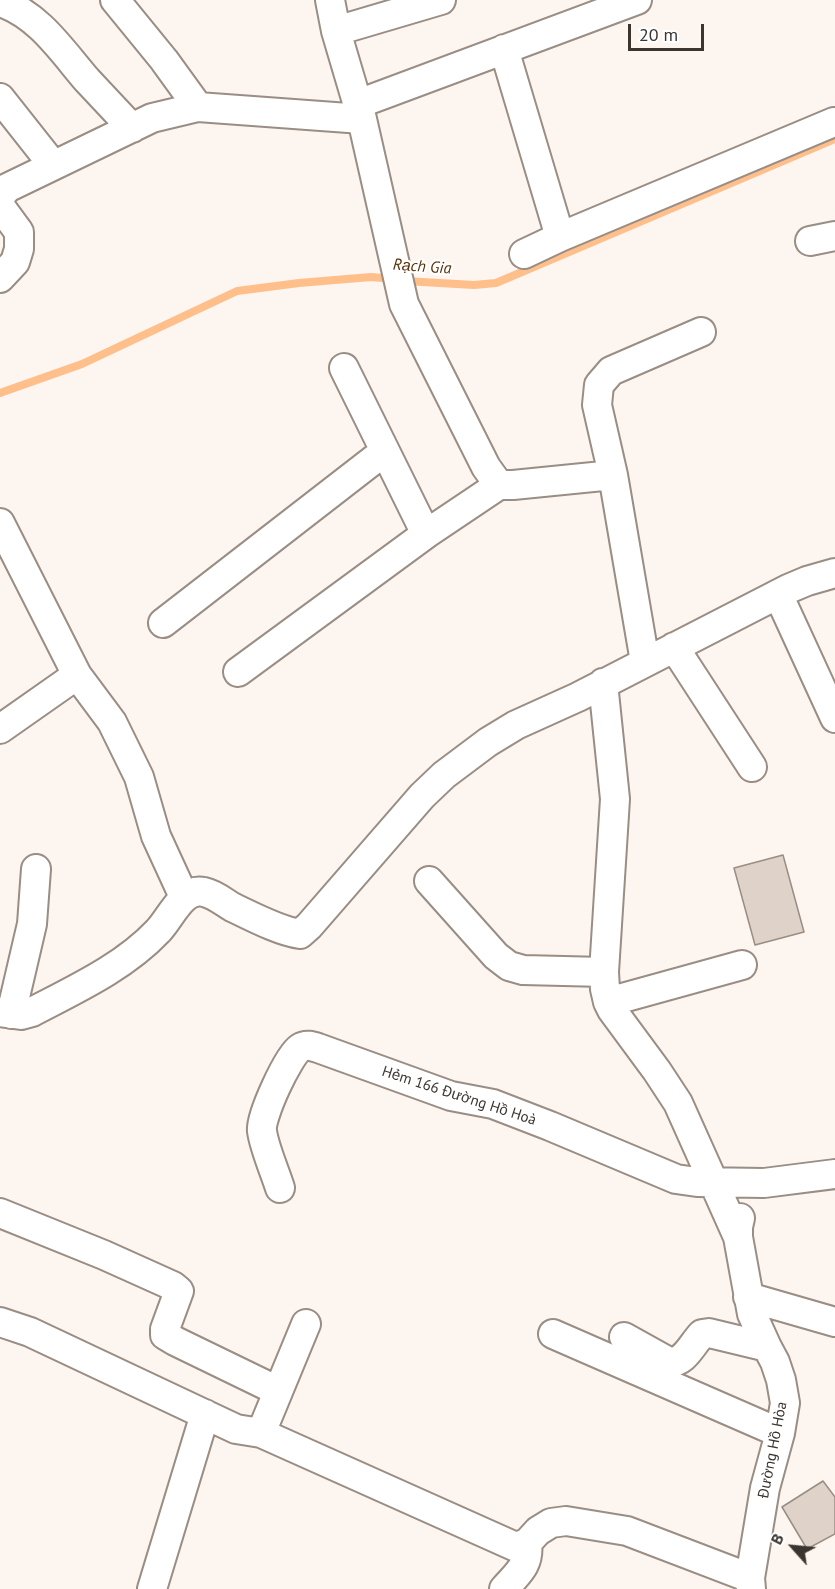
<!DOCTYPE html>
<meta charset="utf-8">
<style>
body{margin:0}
#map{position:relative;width:835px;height:1589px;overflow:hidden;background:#fdf5ef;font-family:"PT Sans",sans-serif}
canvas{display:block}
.north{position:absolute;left:763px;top:1517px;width:60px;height:60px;-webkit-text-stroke:4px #fff;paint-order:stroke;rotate:297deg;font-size:16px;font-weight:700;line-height:24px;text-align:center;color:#3a3531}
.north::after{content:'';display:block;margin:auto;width:21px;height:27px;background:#3a3531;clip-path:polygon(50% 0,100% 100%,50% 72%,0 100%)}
.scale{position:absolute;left:628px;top:24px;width:76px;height:27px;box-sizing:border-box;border:3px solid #3a3531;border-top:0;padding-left:8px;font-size:18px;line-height:21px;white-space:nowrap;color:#3a3531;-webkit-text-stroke:4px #fff;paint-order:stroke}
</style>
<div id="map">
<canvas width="835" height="1589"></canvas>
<div class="north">B</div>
<div class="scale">20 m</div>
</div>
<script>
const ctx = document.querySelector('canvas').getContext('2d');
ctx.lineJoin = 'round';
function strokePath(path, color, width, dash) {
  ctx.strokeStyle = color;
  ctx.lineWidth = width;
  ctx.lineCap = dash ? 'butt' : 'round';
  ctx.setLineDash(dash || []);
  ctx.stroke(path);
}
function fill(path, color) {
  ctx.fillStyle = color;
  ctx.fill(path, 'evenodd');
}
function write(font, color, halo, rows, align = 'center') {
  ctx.font = font + ' "PT Sans",sans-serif';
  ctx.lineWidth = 4.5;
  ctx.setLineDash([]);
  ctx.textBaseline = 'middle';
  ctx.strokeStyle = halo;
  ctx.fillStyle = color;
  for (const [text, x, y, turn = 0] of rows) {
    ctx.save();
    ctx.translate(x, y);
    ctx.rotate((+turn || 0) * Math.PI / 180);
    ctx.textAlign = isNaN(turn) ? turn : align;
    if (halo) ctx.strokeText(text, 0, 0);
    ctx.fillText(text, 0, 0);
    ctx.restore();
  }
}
const stream = new Path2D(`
 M405,281L474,285L496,283L835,139
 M0,393L82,364L237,291L299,283L371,277L394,279`);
const building = new Path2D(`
 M783,855L804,932L755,945L734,868Z
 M823,1481L835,1497V1534L807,1549L782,1507Z`);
const minor = new Path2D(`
 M115,0L164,60L198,107L362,119
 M330,0L336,31L362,119L404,304L486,467L499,485H513L613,475
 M0,2C38,14 62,51 87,80C102,96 117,112 132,128
 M336,31L441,0
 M504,49L560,237
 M0,98L53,165
 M358,104L637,0
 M810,241L835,236
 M524,254L560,237L834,122
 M0,278L15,262L19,249V232L0,206V197L7,188L152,118L198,107
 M344,368L426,534
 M0,523L77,675
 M778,594L835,718
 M163,623L385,451
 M674,647L752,767
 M645,662L613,475L597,405L599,385L611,371L701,332
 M238,672L426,534L499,485
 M603,683L615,799L604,972L605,989L608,1002L612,1010L657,1071L678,1103L738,1237
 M0,729L77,675L112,722L139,777L156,836L184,897
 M429,881L496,956L509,966L523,970L604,972
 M608,1002L742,965
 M0,1012L21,1015L32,1012C76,989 124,967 158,931C171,918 182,887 204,892C214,894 224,902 232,907C251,916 279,931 300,934L309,926L422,796L444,775L488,742L516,725L578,697L788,589L807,581L835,573
 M11,1014L32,924L36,869
 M280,1188C275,1172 264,1147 262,1131C260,1117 288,1056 300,1048C306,1044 312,1046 318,1048L451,1096L493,1104L550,1126L676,1179L697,1182L764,1183L835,1174
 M0,1213L104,1255L173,1286L179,1291L165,1329V1335L175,1341L278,1391
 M740,1218L738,1227V1237L752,1314L767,1347L775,1362L781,1380L785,1403L780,1433L765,1488L750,1578L751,1589
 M748,1297L835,1322
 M0,1322L30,1332L236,1429L261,1433L516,1547L527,1543L538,1531L551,1523L566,1521L627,1531L750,1578
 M553,1334L780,1433
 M624,1337L669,1362C685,1363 692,1344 702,1334L709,1333L767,1347
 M261,1433L306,1324
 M152,1589L205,1414
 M504,1589C518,1573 530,1565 527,1543`);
const streetNames = [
 ["Hẻm 166 Đường Hồ Hoà",459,1096,18],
 ["Đường Hồ Hòa",773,1450,-79]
];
const waterNames = [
 ["Rạch Gia",422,267,4]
];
strokePath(stream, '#febf8b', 8);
fill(building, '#dfd2c8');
strokePath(building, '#998d84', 1.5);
strokePath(minor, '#998d84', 32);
strokePath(minor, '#fff', 28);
write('15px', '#3a3531', '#fff', streetNames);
write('italic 16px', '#583107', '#fff', waterNames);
</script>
